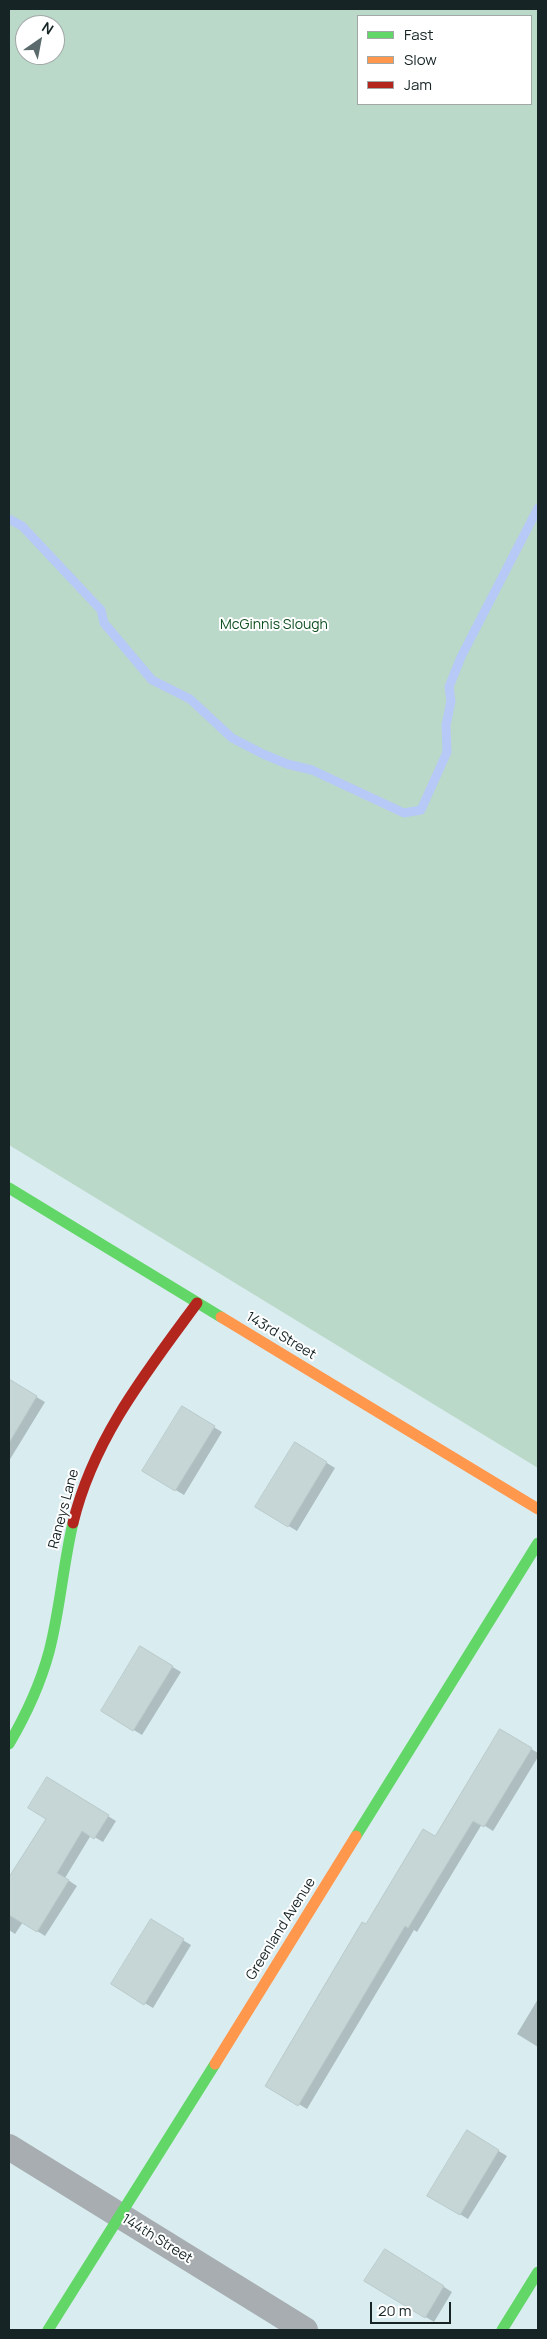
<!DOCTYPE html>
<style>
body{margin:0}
#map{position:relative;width:547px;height:2339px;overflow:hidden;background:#d9edf1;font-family:Manrope,sans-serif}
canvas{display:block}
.frame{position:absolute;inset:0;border:10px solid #162426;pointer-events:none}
.legend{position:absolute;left:357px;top:15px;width:175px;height:90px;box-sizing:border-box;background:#fff;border:1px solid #a2a7a8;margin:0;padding:6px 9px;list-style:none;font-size:15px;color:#162426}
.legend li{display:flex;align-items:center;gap:10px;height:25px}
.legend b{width:25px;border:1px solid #a2a7a8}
.north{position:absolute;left:15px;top:15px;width:50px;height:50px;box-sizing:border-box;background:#fff;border:1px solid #a2a7a8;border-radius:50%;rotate:33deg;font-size:14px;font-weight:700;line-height:20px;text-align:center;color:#162426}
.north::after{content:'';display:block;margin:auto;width:18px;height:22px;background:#5a6a6d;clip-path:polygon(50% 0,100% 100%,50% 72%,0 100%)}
.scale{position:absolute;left:370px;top:2302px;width:81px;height:22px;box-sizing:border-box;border:2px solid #162426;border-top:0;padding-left:6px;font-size:15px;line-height:18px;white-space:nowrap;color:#162426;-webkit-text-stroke:4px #fff;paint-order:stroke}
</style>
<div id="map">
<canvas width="547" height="2339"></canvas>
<div class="frame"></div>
<ul class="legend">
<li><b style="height:6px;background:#63d668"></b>Fast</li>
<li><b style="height:6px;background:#ff974d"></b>Slow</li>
<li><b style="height:6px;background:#b3261e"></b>Jam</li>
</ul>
<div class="north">N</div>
<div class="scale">20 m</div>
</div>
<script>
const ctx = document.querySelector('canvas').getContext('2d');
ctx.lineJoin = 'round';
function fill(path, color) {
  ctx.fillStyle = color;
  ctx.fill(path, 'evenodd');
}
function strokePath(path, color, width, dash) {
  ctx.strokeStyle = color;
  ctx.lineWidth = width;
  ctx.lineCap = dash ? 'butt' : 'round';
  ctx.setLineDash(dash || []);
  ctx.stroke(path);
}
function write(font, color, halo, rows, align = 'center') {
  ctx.font = font + ' Manrope,sans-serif';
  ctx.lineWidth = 4;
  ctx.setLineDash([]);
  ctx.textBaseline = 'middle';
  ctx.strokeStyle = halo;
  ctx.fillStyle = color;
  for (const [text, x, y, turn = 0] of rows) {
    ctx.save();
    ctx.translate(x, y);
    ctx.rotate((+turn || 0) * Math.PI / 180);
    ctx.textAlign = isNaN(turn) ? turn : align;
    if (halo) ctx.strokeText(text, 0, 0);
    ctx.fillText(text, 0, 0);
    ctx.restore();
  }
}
const green = new Path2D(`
 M9,9H538V1468L9,1145ZM358,16H531V104H358ZM25,25H55V55H25Z`);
const shadow = new Path2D(`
 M9,1381L45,1402L9,1461Z
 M182,1408L222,1432L184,1495L144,1471Z
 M295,1443L335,1468L297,1531L257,1507Z
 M141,1648L181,1672L142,1735L103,1711Z
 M500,1730L538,1753V1757L493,1831L482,1824L417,1932L414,1930L307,2109L267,2085L367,1926L435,1837Z
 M47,1778L116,1821L103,1842L91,1835L65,1878L77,1886L45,1936L23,1922L15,1934L9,1930V1879L47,1818Z
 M151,1921L191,1945L153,2008L113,1984Z
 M538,1999V2047L517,2034Z
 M467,2132L507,2156L468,2219L428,2195Z
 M393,2255L452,2292L434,2322L366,2281Z`);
const stream = new Path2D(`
 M9,519L22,526L101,610L104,623L152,680L190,699L232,738L263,754L287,764L312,770L404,813L421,810L447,752L446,725L451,701L449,687L461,657L538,508`);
const building = new Path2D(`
 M9,1379L37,1396L9,1443Z
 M182,1406L215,1426L175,1491L142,1471Z
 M295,1442L327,1462L288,1527L255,1507Z
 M140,1646L173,1666L133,1731L101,1711Z
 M500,1729L532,1748L484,1827L473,1821L408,1928L405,1926L298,2106L265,2086L362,1922L366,1924L423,1829L435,1836Z
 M47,1777L109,1815L94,1839L82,1831L57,1873L69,1880L37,1932L9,1915V1877L46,1819L28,1808Z
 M151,1919L184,1939L144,2005L111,1984Z
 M467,2130L499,2150L460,2215L427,2196Z
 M385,2249L444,2286L425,2318L364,2281Z`);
const street = new Path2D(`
 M9,2147L305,2330`);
const fast = new Path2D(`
 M9,1188L221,1317
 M9,1744C26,1715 40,1685 49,1652C60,1610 63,1565 73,1523
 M356,1836L538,1543
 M48,2330L215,2064
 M502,2330L538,2272`);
const slow = new Path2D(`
 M221,1317L538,1509
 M215,2064L356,1836`);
const jam = new Path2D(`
 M73,1523C93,1439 147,1371 197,1303`);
const parkNames = [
 ["McGinnis Slough",274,625]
];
const streetNames = [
 ["143rd Street",281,1336,31],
 ["Raneys Lane",64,1509,-75],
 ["Greenland Avenue",281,1929,-58],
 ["144th Street",157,2239,32]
];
fill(green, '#bbd9c8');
fill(shadow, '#0003');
strokePath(stream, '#b7c9f7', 9);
fill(building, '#c6d6d6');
strokePath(building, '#bac9c9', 1);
strokePath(street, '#a7adb0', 26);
strokePath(fast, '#63d668', 11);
strokePath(slow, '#ff974d', 11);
strokePath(jam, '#b3261e', 11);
write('14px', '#0d4e1e', '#fff', parkNames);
write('14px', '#162426', '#fff', streetNames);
</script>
